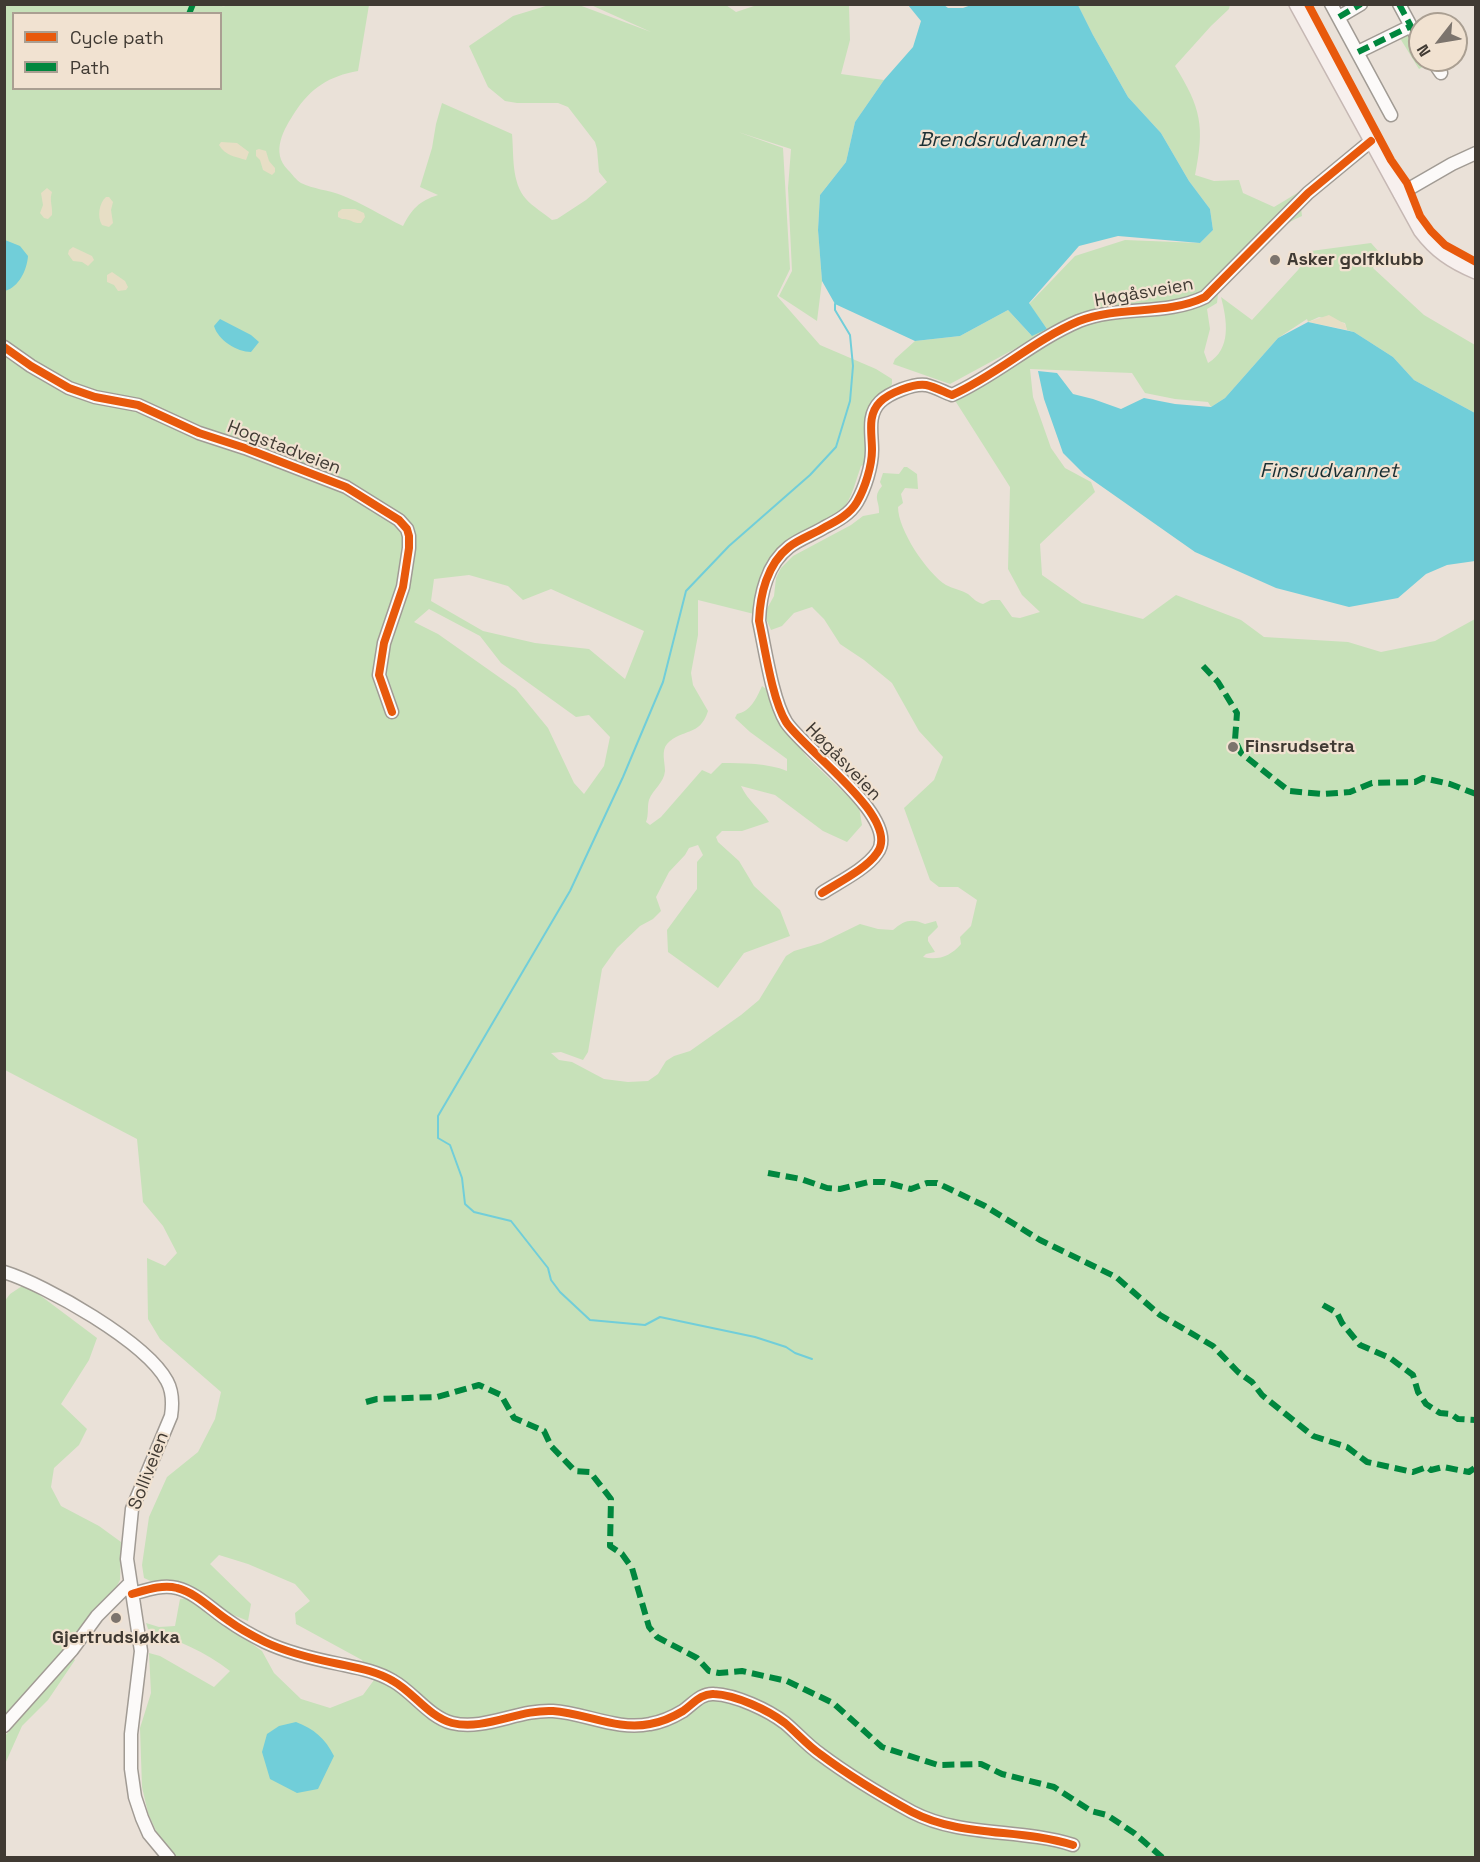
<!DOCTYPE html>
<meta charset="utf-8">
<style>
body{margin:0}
#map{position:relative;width:1480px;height:1862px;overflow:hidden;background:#eae1d8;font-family:"Space Grotesk",sans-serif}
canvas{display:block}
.frame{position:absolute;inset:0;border:6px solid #403a33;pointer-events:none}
.legend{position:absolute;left:12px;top:12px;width:210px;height:78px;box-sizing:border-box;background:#f1e2d1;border:2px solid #aa9f92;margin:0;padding:8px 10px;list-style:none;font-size:18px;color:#403a33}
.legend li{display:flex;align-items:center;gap:12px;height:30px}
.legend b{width:30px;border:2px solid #aa9f92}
.north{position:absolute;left:1408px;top:12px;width:60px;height:60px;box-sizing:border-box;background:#f1e2d1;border:2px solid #aa9f92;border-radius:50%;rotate:239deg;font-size:16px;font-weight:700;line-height:24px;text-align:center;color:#403a33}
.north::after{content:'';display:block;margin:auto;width:21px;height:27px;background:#7c746d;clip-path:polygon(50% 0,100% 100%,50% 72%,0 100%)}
</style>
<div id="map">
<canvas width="1480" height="1862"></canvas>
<div class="frame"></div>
<ul class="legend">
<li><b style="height:8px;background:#e8590c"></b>Cycle path</li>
<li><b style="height:8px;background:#00873e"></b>Path</li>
</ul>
<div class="north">N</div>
</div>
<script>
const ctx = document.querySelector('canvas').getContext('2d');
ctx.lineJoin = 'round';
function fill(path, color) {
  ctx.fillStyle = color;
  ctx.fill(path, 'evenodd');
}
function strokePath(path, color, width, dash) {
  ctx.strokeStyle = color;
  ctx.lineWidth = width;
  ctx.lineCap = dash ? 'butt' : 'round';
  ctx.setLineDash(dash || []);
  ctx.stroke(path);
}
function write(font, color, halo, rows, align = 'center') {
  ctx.font = font + ' "Space Grotesk",sans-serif';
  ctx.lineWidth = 4.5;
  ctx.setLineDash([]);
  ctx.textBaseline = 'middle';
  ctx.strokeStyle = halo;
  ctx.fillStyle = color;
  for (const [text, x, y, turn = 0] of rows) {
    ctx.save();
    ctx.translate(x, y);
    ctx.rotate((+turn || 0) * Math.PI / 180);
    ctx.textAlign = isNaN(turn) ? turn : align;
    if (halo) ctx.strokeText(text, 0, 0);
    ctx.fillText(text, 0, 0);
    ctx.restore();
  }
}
const green = new Path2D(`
 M231,4L369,5L358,71C329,76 311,88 295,112C284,129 270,152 288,170C292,174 296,180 301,183C313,189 328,190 341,195C362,203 382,216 403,226C412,209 419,201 438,195L420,187L432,148L436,124L442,103L512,134C514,155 511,182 526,199C533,207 544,213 552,220L557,219L586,200L607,182L599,172L597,149L595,142L568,107L558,103H517L505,101L488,87L469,46L513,16L549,5H579L651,32L591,5H726L736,12L757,5H849L850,40L841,74L884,80L855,122L846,162L820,195L818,230L822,281L817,321L779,296L792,271L788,188L791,149L738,132L783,148L790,269L777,296L820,345L876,369L892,379V384L866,425V463L861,466C856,480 852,498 843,509C825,530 789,531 773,556C765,568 759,599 754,614L698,600V635L691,673L693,685L708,711C700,737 682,728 667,744C661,751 665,762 665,771C664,783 653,789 649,800C647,806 649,815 646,822L650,825L661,817L702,770L711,774L722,763C743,763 768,763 787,771V759L750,732L735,718L737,714C751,711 756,699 762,686L769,691L785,728L807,757L859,807L862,825L847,842L823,831L775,795L741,786C748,801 760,809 769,822L742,831H722L716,837L718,842L739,861L754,886L780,910L790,936L744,953L718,988L668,952L667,930L697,889V862L703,855L698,845L689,848L685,855L669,872L656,897L661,911L653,919L640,926L617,948L602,969L588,1052L583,1060L561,1052L551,1053L559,1060L572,1062L604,1079L628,1082L648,1081L658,1074L666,1061L674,1056L690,1051L741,1015L759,1000L786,956L794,951L821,943L860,924L878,929L893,930C904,920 912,918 925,924L936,921L938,927L928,937V941L935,952L926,954L923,957C938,961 951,956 961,944L960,937L971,926L977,900L958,887H939L930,880L904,808L934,780L943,757L919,731L892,683L864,660L840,644L824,619L812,607L794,613L782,626L771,630L764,614L774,596L776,578L781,568L793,556L851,525L863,516L879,513C880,501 872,498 882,486L880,482L883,473L899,474L904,467H907L917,474L918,489L905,488L901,494L903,503L898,507C898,530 927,573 946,585C953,589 962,590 968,594C974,599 976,602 983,604L991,600H1000L1012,617L1020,618L1040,612L1022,595L1008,569L1010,487L949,391L1026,346L1095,313L1181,300L1100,307L1020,346L950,384L893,364L895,359L915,341L960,336L1008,310L1031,335L1047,329L1029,304L1075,256L1125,240L1200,243L1213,230L1210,209L1189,181L1161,133L1128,97L1093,35L1078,5H1230L1229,9L1211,26L1175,66C1201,108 1205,126 1195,175L1214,181L1239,180L1243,193L1274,207L1299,192L1302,216C1266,231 1242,265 1218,294L1217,303L1207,309L1210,329L1204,352L1208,363C1232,349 1227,320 1221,297L1252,320L1298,270L1311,251L1371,243L1380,253L1373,268L1424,315L1475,345V413L1414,380L1393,357L1354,332L1347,330L1345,323L1319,317L1308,322L1307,319L1278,338L1225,398L1211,407L1208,402L1175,399L1145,393L1132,373L1030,369L1033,397L1051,448L1065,468L1091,482L1095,492L1040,544L1042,575L1082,603L1143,619L1176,595L1241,620L1264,637L1348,642L1381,652L1435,641L1475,619V1857H174L156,1831L148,1813L142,1787L140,1728L151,1693L149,1653L160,1656L214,1687L230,1671C205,1651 177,1641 148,1629L146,1623L159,1627L175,1626L180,1599L188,1598L262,1651L274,1673L301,1699L330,1708L363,1695L374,1680L362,1660L296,1624L295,1613L310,1601L295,1584L248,1564L219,1555L210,1564L251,1604L248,1621L226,1612L197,1590L174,1580L155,1583L144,1578L142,1565L149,1517L167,1477L198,1452L215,1419L221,1392L160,1339L148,1319L147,1258L165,1266L177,1253L163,1226L143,1202L137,1139L5,1070L4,5H226L207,14H14V88H220V14L209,13L222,7ZM469,575L508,586L523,600L551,589L644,631L625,679L589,649L535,643L483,631L431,601L434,579ZM429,609L480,636L501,663L576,717L589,715L610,737L604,766L584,794L574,783L548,728L516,689L438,634L414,622Z
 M1405,32C1417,37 1420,48 1420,60H1428L1430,63L1419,69L1398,35Z
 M25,1284L97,1338L89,1360L61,1404L87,1429L79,1445L54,1468L51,1487L61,1506L99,1526L121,1542L120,1580L112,1596L72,1654L5,1715L4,1302L10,1294Z
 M72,1657L75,1660L48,1700L22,1726L5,1764V1736Z`);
const sand = new Path2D(`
 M221,142L237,143L249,152L246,160C234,156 226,156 219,145Z
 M259,149L266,151L269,161L275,168V172L272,175L263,170L260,160L256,156V150Z
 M47,188L52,192C49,200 53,207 52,215L48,219L44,218L40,213L43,205L41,193Z
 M106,197H109L113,202L111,210L113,223L109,227L102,225C97,217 99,203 106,197Z
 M342,209H355L364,213L365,217L361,223C354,224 349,218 342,219L338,217V212Z
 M73,247L92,256L94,260L88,266L82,262L73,261L68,254L69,250Z
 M112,272L125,281L128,287L126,290L118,291L114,285L107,282V275Z
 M1329,315L1345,324L1347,330L1308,322Z`);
const water = new Path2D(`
 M971,5H1078L1093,35L1128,97L1161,133L1189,181L1210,209L1213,230L1200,243L1118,236L1079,246L1029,303L1047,329L1032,336L1008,310L960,336L915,341L835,304L822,281L818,230L820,195L846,162L855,122L884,80L913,47L921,21L908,5H944L948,8H963Z
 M5,240L20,246L28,256C27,270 19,287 5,291Z
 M220,319L251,335L259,342L251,352C237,352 218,340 214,326Z
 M1308,322L1354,332L1393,357L1414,380L1475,413V561L1447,565L1426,574L1398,598L1349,607L1276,588L1195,552L1084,474L1063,453L1044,399L1038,371L1057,373L1073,394L1093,399L1121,409L1144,398L1175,404L1211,407L1225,398L1278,338Z
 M296,1722C314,1729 325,1738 334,1756L318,1789L297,1793L270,1779L262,1752L267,1734L279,1726Z`);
const stream = new Path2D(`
 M812,1359L795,1353L786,1347L755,1337L660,1317L645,1325L590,1320L560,1292L551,1280L548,1268L511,1221L474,1212L465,1204L462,1178L450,1145L438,1138V1116L570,891L623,777L663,682L686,591L729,546L810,475L836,447L850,401L853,366L850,335L835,310V304`);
const minor = new Path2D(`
 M1331,4L1391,115
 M1399,4L1420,43
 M1339,17L1361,4
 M1358,52L1411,26
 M1432,60L1441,73
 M1400,194L1452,164L1476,153
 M4,347L31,366L69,388L95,397L138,405L199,433L245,448L346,487L399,520L407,529L409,536V548L403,587L384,643L379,675L392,712
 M822,893C839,882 866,869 877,853C903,819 803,749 786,722C772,699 765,648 759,621C760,595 767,564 789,547C799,539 814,534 825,527C837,521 850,514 857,502C865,488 872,466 872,450C872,433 867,415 880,402C889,393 914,383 926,385C935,387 944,392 952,395C997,375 1034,340 1079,321C1120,305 1166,316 1205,297L1308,193L1371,141
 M4,1272C46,1285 146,1342 167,1381C173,1392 173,1403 171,1416L132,1509L127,1559L141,1651L131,1734V1769L135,1797L142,1818L149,1834L169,1858
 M132,1594C146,1590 163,1584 177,1588C197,1593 213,1611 229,1621C240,1629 253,1636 265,1642C288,1653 314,1659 339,1664C358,1668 376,1671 393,1681C413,1692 429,1717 452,1723C485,1731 519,1709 553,1711C585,1713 618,1731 650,1724C662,1722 673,1717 683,1711C693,1704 701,1693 714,1694C736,1695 768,1710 785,1723C797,1733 807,1745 820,1754C848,1775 881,1795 912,1812C962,1838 1020,1828 1073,1845
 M4,1726L72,1650L97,1616L130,1583`);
const major = new Path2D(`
 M1297,4L1421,230C1436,250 1452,261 1476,271`);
const quiet = new Path2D(`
 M1399,4L1420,43
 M189,14L193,4
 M1339,17L1361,4
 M1358,52L1411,26
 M1432,60L1441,73
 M1203,666L1218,682L1237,713L1235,740L1241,753L1289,791L1323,794L1350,792L1372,783L1415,782L1423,778L1450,784L1476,794
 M768,1173L801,1179L827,1188L840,1189L869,1182H884L911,1189L927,1183H937L985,1206L1040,1240L1116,1277L1160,1315L1213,1346L1238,1372L1252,1382L1262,1395L1313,1436L1347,1447L1367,1462L1413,1472L1427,1467L1431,1470L1443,1467L1469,1472L1476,1467
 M1323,1305L1337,1313L1342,1323L1360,1345L1390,1358L1413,1375L1418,1392L1426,1404L1440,1413L1451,1414L1458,1419L1476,1420
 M366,1402L377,1399L437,1397L479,1385L501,1395L514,1418L544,1431L551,1446L575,1471L590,1472L611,1499L610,1546L622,1554L632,1568L649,1627L657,1637L697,1658L709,1671L719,1673L742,1671L787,1681L833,1703L882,1747L938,1765L981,1764L1002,1774L1054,1787L1091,1811L1107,1815L1134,1833L1163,1858`);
const cycleway = new Path2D(`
 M1308,4L1391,160L1407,183L1420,216L1431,231L1445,245L1476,262
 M4,347L31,366L69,388L95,397L138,405L199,433L245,448L346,487L399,520L407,529L409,536V548L403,587L384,643L379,675L392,712
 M822,893C839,882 866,869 877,853C903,819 803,749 786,722C772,699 765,648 759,621C760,595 767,564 789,547C799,539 814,534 825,527C837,521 850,514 857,502C865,488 872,466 872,450C872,433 867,415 880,402C889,393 914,383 926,385C935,387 944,392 952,395C997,375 1034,340 1079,321C1120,305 1166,316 1205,297L1308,193L1371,141
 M132,1594C146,1590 163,1584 177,1588C197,1593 213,1611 229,1621C240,1629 253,1636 265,1642C288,1653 314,1659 339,1664C358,1668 376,1671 393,1681C413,1692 429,1717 452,1723C485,1731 519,1709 553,1711C585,1713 618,1731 650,1724C662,1722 673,1717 683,1711C693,1704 701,1693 714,1694C736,1695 768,1710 785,1723C797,1733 807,1745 820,1754C848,1775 881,1795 912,1812C962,1838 1020,1828 1073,1845`);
const markers = [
 [1275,260,6,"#7c746d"],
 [1233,747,6,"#7c746d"],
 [116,1618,6,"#7c746d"]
];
const poiNames = [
 ["Asker golfklubb",1287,260],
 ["Finsrudsetra",1245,747],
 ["Gjertrudsløkka",116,1638,"center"]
];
const streetNames = [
 ["Høgåsveien",1144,293,-10],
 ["Hogstadveien",284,448,21],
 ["Høgåsveien",843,762,46],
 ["Solliveien",149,1471,-69]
];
const waterNames = [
 ["Brendsrudvannet",1002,141],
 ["Finsrudvannet",1329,472]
];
fill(green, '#c7e1b9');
fill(sand, '#e7dec5');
fill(water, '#71ced9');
strokePath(stream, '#71ced9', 2);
strokePath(minor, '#a19b94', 15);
strokePath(major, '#c6b8b4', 18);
strokePath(minor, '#fcfaf9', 12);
strokePath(major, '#f7f0ee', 15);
strokePath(quiet, '#00873e', 6, [12, 6]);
strokePath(cycleway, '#e8590c', 8);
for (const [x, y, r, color] of markers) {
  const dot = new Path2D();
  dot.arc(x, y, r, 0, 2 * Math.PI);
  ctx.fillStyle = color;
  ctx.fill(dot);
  strokePath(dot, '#f1e2d1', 2);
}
write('bold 18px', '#403a33', '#f1e2d1', poiNames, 'left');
write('18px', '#403a33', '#f1e2d1', streetNames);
write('italic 20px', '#192f33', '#f1e2d1', waterNames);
</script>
